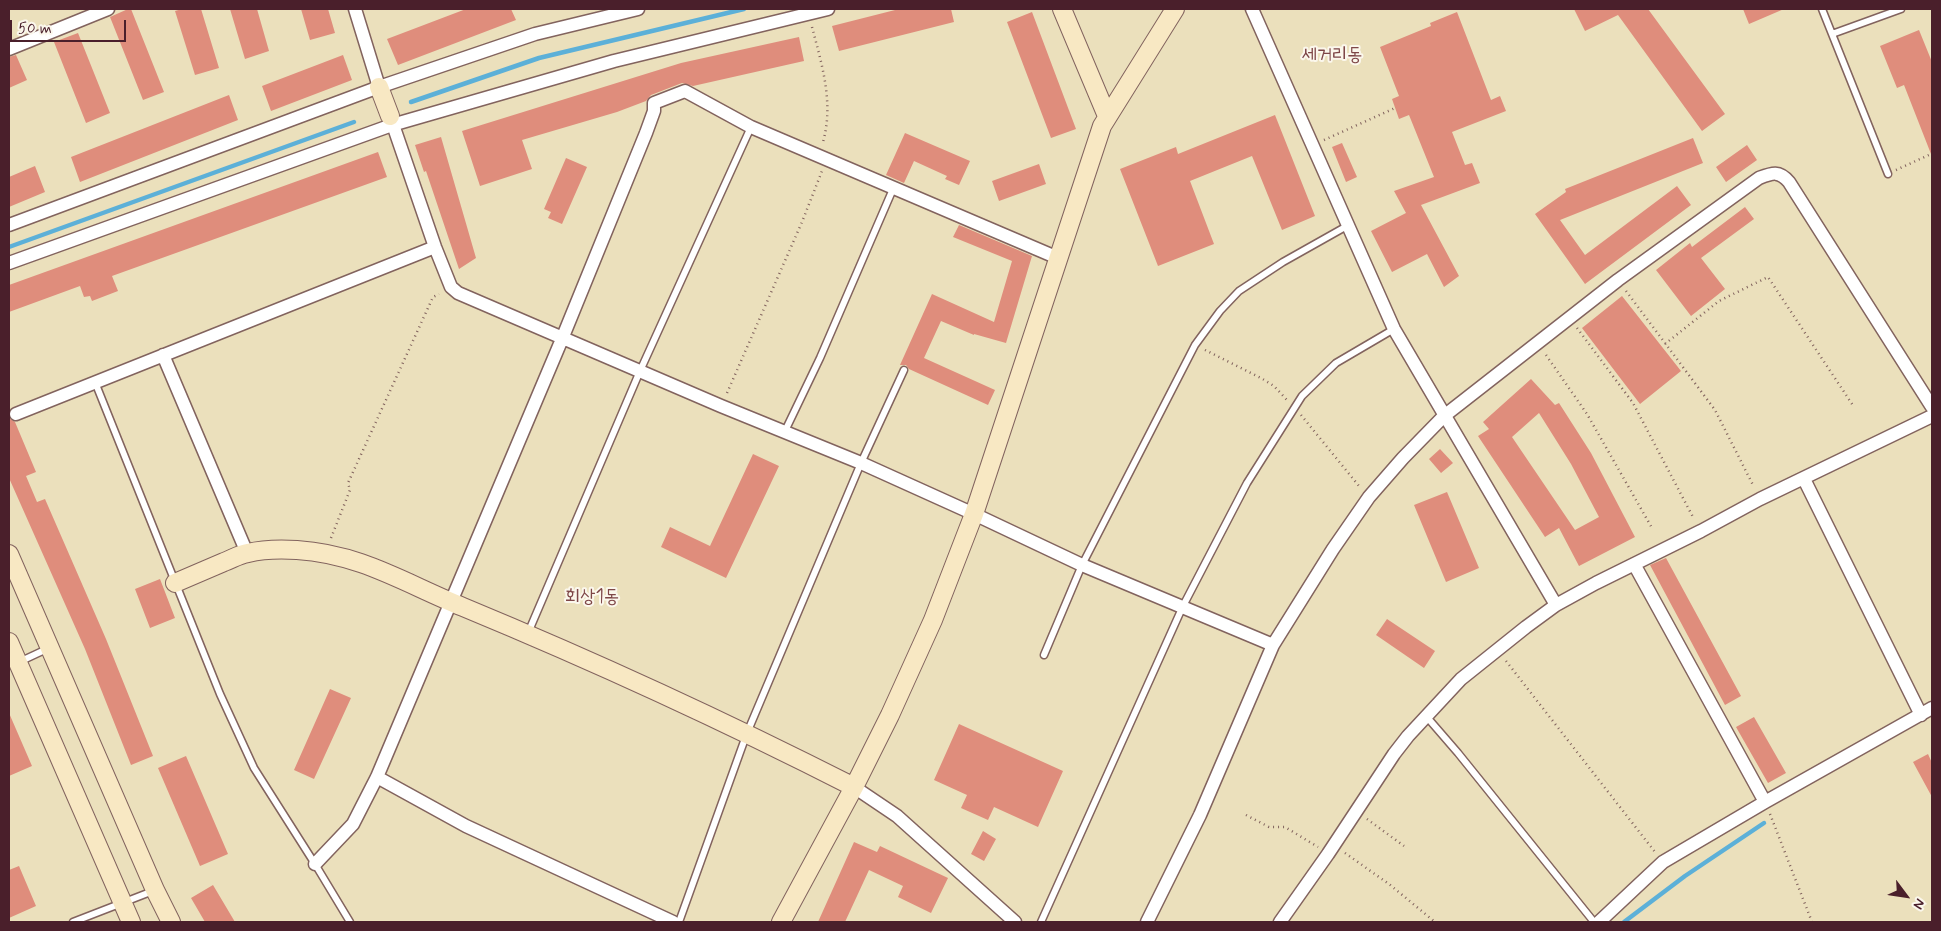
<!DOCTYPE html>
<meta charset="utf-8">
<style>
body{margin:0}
#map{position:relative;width:1941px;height:931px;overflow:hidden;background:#ebe0bc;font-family:Mynerve,sans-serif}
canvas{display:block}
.frame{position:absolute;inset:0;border:10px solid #4a1f2b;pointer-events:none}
.north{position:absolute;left:1881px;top:871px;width:50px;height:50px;-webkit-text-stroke:4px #fbf7ec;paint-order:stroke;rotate:121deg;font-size:14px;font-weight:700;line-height:20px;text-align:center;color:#4a1f2b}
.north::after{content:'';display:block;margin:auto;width:18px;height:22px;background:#4a1f2b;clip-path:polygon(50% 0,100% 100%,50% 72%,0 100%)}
.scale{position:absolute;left:10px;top:20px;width:116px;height:22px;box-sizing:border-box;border:2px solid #4a1f2b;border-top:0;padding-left:6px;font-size:15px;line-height:18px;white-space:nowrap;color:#4a1f2b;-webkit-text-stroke:4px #fbf7ec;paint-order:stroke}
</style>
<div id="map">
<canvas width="1941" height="931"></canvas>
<div class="frame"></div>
<div class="north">N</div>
<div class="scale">50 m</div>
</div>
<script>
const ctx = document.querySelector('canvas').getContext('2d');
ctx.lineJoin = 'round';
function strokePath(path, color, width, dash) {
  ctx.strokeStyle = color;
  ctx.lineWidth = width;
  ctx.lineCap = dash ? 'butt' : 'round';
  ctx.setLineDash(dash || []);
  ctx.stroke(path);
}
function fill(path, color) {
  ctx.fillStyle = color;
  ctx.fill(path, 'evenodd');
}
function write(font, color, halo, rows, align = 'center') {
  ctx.font = font + ' Mynerve,"Poor Story",sans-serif';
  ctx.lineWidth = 4;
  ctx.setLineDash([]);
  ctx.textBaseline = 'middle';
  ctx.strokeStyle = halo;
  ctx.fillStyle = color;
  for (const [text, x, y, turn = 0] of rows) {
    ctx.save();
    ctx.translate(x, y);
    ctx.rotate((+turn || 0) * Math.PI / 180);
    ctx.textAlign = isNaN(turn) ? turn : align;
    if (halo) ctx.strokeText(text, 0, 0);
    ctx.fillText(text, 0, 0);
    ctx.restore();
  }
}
const stream = new Path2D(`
 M411,102L539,58L744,9
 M9,247L354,122
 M1624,922L1685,876L1764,823`);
const building = new Path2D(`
 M128,9H131L164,92L143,100L110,17Z
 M182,9H201L219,68L195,75L175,11Z
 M230,9H257L269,51L245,59Z
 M301,9H328L335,33L310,40Z
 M466,9H511L516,20L398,65L387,39Z
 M899,9H951L954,22L839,51L832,26Z
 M1574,9H1648L1725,114L1702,131L1618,15L1585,31Z
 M1743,9H1784L1749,24Z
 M1032,12L1076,129L1051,138L1007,22Z
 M1457,12L1491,100L1500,96L1506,111L1452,132L1465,165L1472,163L1480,183L1421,205L1459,276L1444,287L1427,254L1392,272L1371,231L1406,213L1394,191L1434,177L1409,115L1399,119L1392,99L1399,96L1380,47L1431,26L1430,23Z
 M1919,30L1932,62L1931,154L1904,85L1897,88L1880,46Z
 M78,33L110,113L86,123L54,42Z
 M799,37L804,61L693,86L682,83L651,95L646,101L617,112L522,140L532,169L480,186L462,131L681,63Z
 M16,55L27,80L9,88V57Z
 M343,55L352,80L271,111L262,86Z
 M229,95L238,120L80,182L71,157Z
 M1275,115L1315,216L1282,230L1252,156L1190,181L1214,244L1158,266L1120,169L1176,147L1178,154Z
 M905,133L970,161L959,185L945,179L947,176L914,161L904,183L886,175Z
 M441,137L476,258L459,269L426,171L424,172L415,145Z
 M1693,138L1703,163L1560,220L1585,255L1677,186L1691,205L1585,284L1535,214L1566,192L1565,189Z
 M1342,143L1357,177L1346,182L1332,147Z
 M1747,145L1757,160L1726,182L1716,167Z
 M378,152L387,177L112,276L118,291L92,301L90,296L84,297L80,286L9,312V285Z
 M566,158L587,167L562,224L548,218L551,212L544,209Z
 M1039,164L1046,184L999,201L992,181Z
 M35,166L45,192L9,207V177Z
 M1745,207L1754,219L1701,258L1725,289L1691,316L1656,270L1690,243L1692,247Z
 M959,225L1032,256L1006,343L974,334V335L941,321L924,358L995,390L988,405L909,369L906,365H900L932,294L994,322L1012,261L953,237Z
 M1622,296L1681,371L1640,404L1582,328Z
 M1531,379L1555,405L1559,403L1591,453L1635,537L1579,566L1559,528L1545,537L1478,436L1489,429L1483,422ZM1539,413L1571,464L1599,517L1575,530L1512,437Z
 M9,418L15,422L36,472L26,476L37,502L45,499L106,639L153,756L131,765L85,649L9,478Z
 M1440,449L1453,463L1441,473L1429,459Z
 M753,454L779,466L726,578L661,547L670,527L710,546Z
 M1447,492L1479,568L1446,582L1414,505Z
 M1666,558L1741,696L1725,705L1650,565Z
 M160,579L175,618L150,628L135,589Z
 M1387,619L1435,651L1424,668L1376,635Z
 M330,689L351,698L314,779L294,770Z
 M9,713L32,766L9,776Z
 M1754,717L1786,773L1768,783L1736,727Z
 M959,724L1063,771L1038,827L994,807L988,820L961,808L967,795L934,780Z
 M1928,754L1932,763V797L1913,762Z
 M186,756L228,854L200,866L158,768Z
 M983,831L996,839L984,861L971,854Z
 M854,842L877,852L880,846L948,878L931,913L898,897L903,886L869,870L845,922H818Z
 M19,866L36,906L9,918V870Z
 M213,885L235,922H205L191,898Z`);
const path = new Path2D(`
 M812,27C822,65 834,103 823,142
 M1324,140L1395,108
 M1896,170L1931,154
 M1626,291L1715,410L1754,487
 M1577,328L1633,403L1694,519
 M1665,344L1719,301L1768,277L1854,407
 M1205,350L1261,378L1274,386L1287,400
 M1546,355L1587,414L1652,528
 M727,393L802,222L822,171
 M1301,415L1359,486
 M331,538L350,490L348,483L433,297L439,294
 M1506,661L1655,852
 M1770,814L1812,922
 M1246,815L1269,827H1285L1318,847
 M1367,819L1404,846
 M1345,853L1389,884L1435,922`);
const lane = new Path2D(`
 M1822,9L1888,174
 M1832,34L1901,9
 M95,382L220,694L254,768L315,864L350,922
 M785,431L820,358L893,189
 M528,633L640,371L751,127
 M1044,655L1082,565L1195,345L1220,311L1239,291L1283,262L1347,226
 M19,662L49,648
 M1426,716L1458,753L1594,922
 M73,922L153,891
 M679,922L747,733L861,463L904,370
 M1041,922L1183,606L1247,483L1302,396L1336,363L1394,329`);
const street = new Path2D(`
 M355,9L379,87
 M1252,9L1394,329L1556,605
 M9,49L108,9
 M390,116L435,247L451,287L458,293L721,406L861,463L974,514L1082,565L1273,645
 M9,225L379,87L535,34L638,9
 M9,263L392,125L614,61L828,9
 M163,355L247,553
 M16,414L435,247
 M1804,479L1921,715
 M1634,564L1765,802
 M377,777L466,826L673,922
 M854,787L897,816L1015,922
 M315,864L353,824L377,777L562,339L646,133L654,111V103L685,91L751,127L1058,258
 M1147,922L1200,815L1273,645L1333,549L1369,497L1403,458L1444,416L1618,280L1759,178C1772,173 1779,170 1789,182L1932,407
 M1280,922L1328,854L1394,754L1408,736L1461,679L1526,627L1556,605L1596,583L1701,531L1760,499L1932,416
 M1599,922L1663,862L1765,802L1932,708`);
const secondary = new Path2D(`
 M1062,9L1107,116
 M379,87L390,116
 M9,554L155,890L171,922
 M175,583C191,576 208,569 224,562C232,559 240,554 248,553C264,549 281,549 297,550C361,554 406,584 463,607C596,662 726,722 854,787
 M9,642L131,922
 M781,922L854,787L890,715L933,620L974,514L1102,126L1175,9`);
const neighbourhoodNames = [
 ["세거리동",1332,56],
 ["회상1동",592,598]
];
strokePath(stream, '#5cb0d8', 4.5);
fill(building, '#df8d7c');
strokePath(lane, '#82635e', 9);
strokePath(street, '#82635e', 15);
strokePath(secondary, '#82635e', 20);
strokePath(path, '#82635e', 2.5, [1, 4]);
strokePath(lane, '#fff', 6);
strokePath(street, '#fff', 12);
strokePath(secondary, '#f8e8c3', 18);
write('19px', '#7e4647', '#fbf7ec', neighbourhoodNames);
</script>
